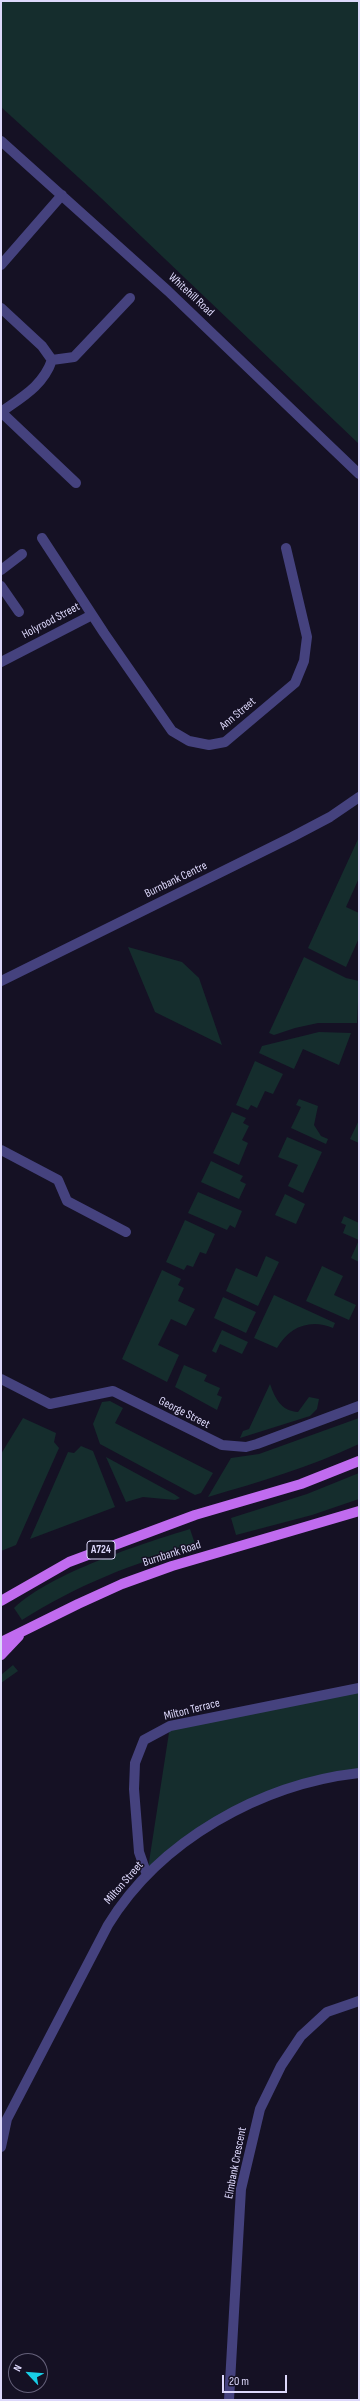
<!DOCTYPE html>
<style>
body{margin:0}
#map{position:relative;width:360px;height:2401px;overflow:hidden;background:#151124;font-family:"Sofia Sans Condensed",sans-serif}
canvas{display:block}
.frame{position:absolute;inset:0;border:2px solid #ddd8fb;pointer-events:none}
.north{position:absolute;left:8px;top:2353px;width:40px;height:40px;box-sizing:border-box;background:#151124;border:1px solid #65617a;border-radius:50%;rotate:296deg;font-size:11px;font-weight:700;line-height:16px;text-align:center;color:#ddd8fb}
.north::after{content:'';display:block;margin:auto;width:14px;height:18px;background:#19cee6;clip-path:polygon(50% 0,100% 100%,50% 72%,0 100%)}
.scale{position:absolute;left:222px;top:2375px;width:65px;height:18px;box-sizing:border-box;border:2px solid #ddd8fb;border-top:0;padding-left:5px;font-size:12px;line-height:14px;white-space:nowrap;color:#ddd8fb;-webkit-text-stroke:3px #151124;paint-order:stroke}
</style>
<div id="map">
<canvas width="360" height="2401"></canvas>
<div class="frame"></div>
<div class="north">N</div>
<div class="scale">20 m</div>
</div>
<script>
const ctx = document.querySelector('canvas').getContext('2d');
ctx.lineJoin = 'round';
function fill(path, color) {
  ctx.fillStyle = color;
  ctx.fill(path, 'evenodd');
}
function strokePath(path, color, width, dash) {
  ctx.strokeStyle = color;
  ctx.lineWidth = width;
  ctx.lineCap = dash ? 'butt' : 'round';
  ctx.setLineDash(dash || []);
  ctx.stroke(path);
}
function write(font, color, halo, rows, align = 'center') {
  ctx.font = font + ' "Sofia Sans Condensed",sans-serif';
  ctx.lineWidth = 3;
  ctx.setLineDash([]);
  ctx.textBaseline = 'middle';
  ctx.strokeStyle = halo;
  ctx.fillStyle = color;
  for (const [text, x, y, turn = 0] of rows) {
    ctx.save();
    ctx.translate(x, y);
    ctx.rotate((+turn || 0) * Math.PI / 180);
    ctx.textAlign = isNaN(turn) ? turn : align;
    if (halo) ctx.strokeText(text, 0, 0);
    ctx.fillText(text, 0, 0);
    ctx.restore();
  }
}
const green = new Path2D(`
 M1,1H359V444L100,197L1,107Z
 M359,837V878L346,907L359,913V938L346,967L308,948Z
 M128,947L182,962L199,978L222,1045L155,1012Z
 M304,957L346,978L359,981L357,1023H318L295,1028L274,1035L269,1033Z
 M319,1032L351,1033L339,1065L303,1049L294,1069L259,1053L262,1046Z
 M255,1061L283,1074L273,1094L265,1091L257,1108L251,1105L248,1110L236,1105Z
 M299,1099L318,1106L314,1125L321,1136L328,1139L326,1144L291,1128L301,1107L296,1105Z
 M232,1112L246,1118L243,1123L249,1126L242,1140L248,1143L239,1165L213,1153Z
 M359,1120V1143L350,1139Z
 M287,1137L322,1152L303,1193L288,1186L298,1165L278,1157Z
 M211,1161L243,1176L240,1181L246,1184L239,1199L201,1182Z
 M198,1192L242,1211L235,1228L230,1225L227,1230L188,1213Z
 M285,1194L305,1204L296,1224L275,1215Z
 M344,1216L359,1223V1240L343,1233L346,1225L341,1223Z
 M185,1220L215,1234L206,1254L200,1252L193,1267L187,1265L184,1270L166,1262Z
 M359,1240V1262L351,1258Z
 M266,1256L279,1262L258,1306L226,1291L236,1268L257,1277Z
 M322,1266L343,1276L334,1295L356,1305L349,1320L306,1301Z
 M162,1270L181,1279L178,1285L184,1288L178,1301L195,1309L186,1326L171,1319L158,1345L179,1355L167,1382L122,1359Z
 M274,1295L335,1323L333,1328C310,1318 289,1327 277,1348L254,1338Z
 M223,1297L256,1312L246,1333L214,1318Z
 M222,1330L248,1342L242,1354L220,1344L216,1353L212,1351Z
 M184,1365L207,1375L204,1381L220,1388L217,1395L222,1397L217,1410L175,1387Z
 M270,1384C275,1398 281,1411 298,1412L309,1397L319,1399L317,1409L310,1416L240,1438L243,1431L249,1429Z
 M110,1401L123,1408L115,1423L213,1473L201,1493L195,1495L100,1444L93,1424L102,1402Z
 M23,1418L56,1433L54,1442L59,1448L16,1545L1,1551V1454Z
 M359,1418V1444C310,1467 259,1482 208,1497L231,1458L259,1454Z
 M81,1446L93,1451L115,1507L30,1539L68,1452L74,1453Z
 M106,1457L174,1494L180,1498L175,1500L143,1497L126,1502Z
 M359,1473V1499L312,1515L236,1535L231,1518L307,1494Z
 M190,1529L196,1547C135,1561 74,1587 22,1620L14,1608C51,1573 141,1544 190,1529Z
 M13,1665L18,1671L1,1683V1675Z
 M359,1688V1773L262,1797L192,1836L147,1875L170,1726Z`);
const street = new Path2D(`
 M1,141L168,291L359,474
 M1,265L62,195
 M1,308L42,346L52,360C43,386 22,397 1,412
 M52,360L74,357L130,298
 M1,412L76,483
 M42,538L104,633L172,731L189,741L209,745L225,742L295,683L304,661L307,637L286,548
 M1,570L22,554
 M1,586L19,612
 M1,662L92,615
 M1,981L292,837L330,817L359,797
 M1,1150L58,1180L67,1201L126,1232
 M1,1379L50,1404L113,1391L222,1445L246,1447L257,1444L359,1406
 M147,1875L139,1852L134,1789L135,1763L144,1740L170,1726L359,1688
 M1,2147L7,2119L108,1925C160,1840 261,1784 359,1773
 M229,2400L241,2189L260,2109L281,2066L301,2036L327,2012L359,2001`);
const primary = new Path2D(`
 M1,1601L69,1562L195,1515L301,1484L359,1461
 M1,1642L78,1604L122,1584L172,1566L359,1511
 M1,1655L19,1636`);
const shields = [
 [101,1550,28]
];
const shieldNames = [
 ["A724",101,1550]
];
const streetNames = [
 ["Whitehill Road",191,295,43],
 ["Holyrood Street",51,621,-28],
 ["Ann Street",238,714,-40],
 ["Burnbank Centre",176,880,-26],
 ["George Street",184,1413,27],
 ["Burnbank Road",172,1554,-18],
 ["Milton Terrace",192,1710,-14],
 ["Milton Street",124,1883,-49],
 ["Elmbank Crescent",236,2163,-79]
];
fill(green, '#152d2d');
strokePath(street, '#45427e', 10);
strokePath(primary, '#c06bef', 10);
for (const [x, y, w] of shields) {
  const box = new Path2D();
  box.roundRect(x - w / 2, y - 9, w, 18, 3);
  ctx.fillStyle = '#151124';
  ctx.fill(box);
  strokePath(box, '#ddd8fb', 1);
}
write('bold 11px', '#ddd8fb', null, shieldNames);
write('12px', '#ddd8fb', '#151124', streetNames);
</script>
